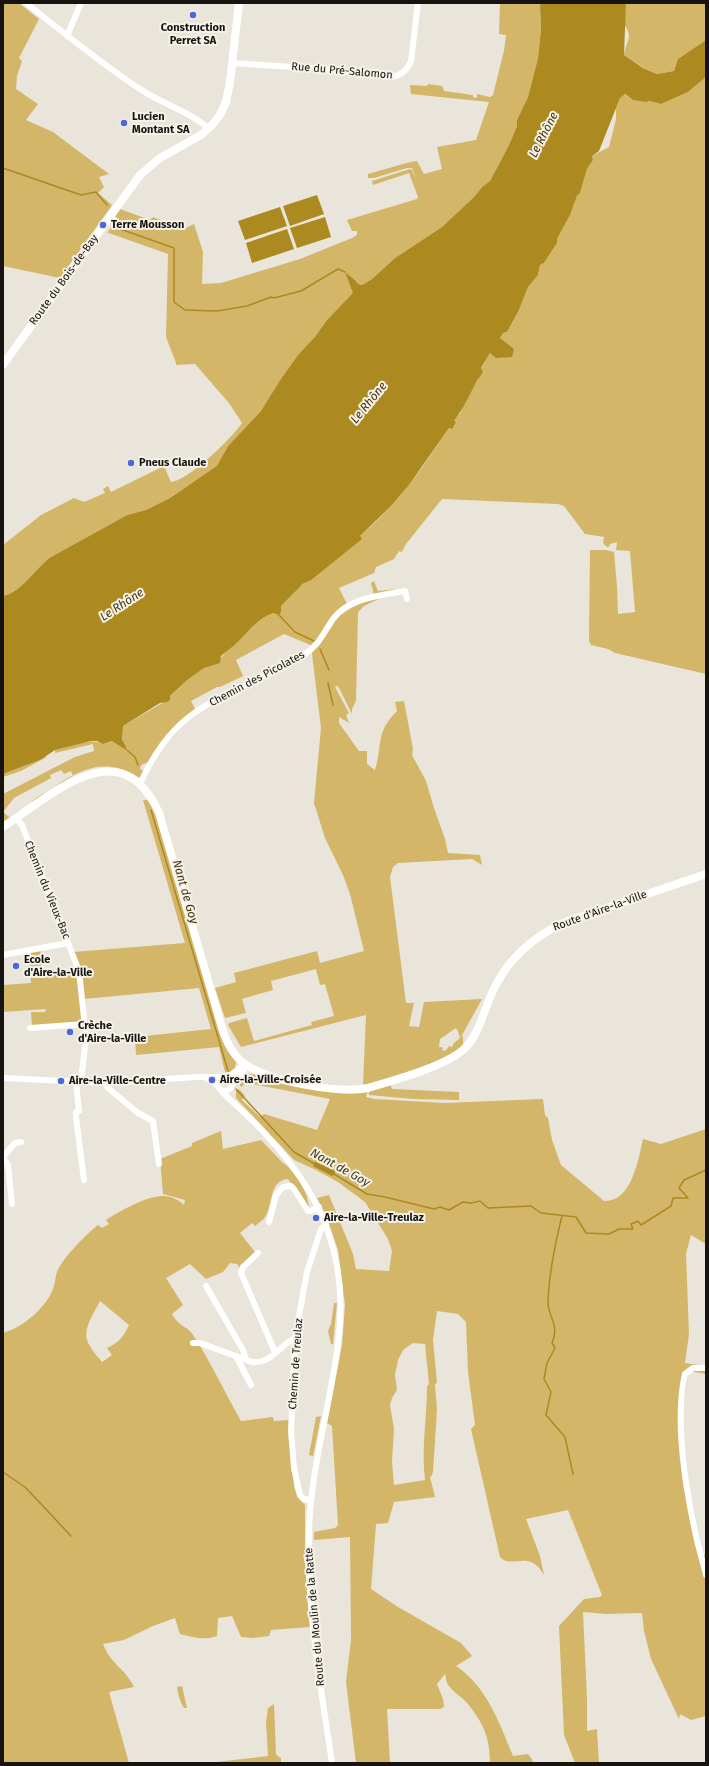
<!DOCTYPE html>
<meta charset="utf-8">
<style>
body{margin:0}
#map{position:relative;width:709px;height:1766px;overflow:hidden;background:#e9e5db;font-family:"Fira Sans",sans-serif}
canvas{display:block}
.frame{position:absolute;inset:0;border:4px solid #151411;pointer-events:none}
</style>
<div id="map">
<canvas width="709" height="1766"></canvas>
<div class="frame"></div>
</div>
<script>
const ctx = document.querySelector('canvas').getContext('2d');
ctx.lineJoin = 'round';
function fill(path, color) {
  ctx.fillStyle = color;
  ctx.fill(path, 'evenodd');
}
function strokePath(path, color, width, dash) {
  ctx.strokeStyle = color;
  ctx.lineWidth = width;
  ctx.lineCap = dash ? 'butt' : 'round';
  ctx.setLineDash(dash || []);
  ctx.stroke(path);
}
function write(font, color, halo, rows, align = 'center') {
  ctx.font = font + ' "Fira Sans",sans-serif';
  ctx.lineWidth = 4;
  ctx.setLineDash([]);
  ctx.textBaseline = 'middle';
  ctx.strokeStyle = halo;
  ctx.fillStyle = color;
  for (const [text, x, y, turn = 0] of rows) {
    ctx.save();
    ctx.translate(x, y);
    ctx.rotate((+turn || 0) * Math.PI / 180);
    ctx.textAlign = isNaN(turn) ? turn : align;
    if (halo) ctx.strokeText(text, 0, 0);
    ctx.fillText(text, 0, 0);
    ctx.restore();
  }
}
const green = new Path2D(`
 M3,3H19L39,19L19,58L22,61L17,76L16,89L38,104L26,120L53,132L109,174L99,177L104,187L98,193L112,205L60,278L3,266Z
 M500,3H541L540,8L541,29L538,58L528,97L517,120V126L509,145L490,181L482,187L474,197L442,227L395,258L372,279L362,285L358,284L355,280L345,272L354,293L327,320L261,411L228,446L224,453V465L194,482L170,498L146,510L127,515L51,557L3,616V545L41,515L74,498L84,502L105,493L103,489L108,486L111,492L164,466L171,482C188,481 232,438 242,423L229,403L195,364L176,365V363L166,337L168,254L106,232H108L111,227H116L117,217H115L120,209L150,220L153,217L163,221L164,225L181,230L194,224L203,252L202,284L221,283L300,259L352,238L357,235V231H352L347,220L417,199L418,197L409,173L373,185L372,181L410,169L412,170L417,180L412,168H407L374,178H368V174L410,162L417,161L424,174L442,169L437,147L476,140L489,102L411,94L410,85L427,86L428,84L442,86L444,91L473,95V97L477,98V94L490,97L493,95L504,51L506,35L499,34Z
 M626,3H706V40L678,59L674,71L657,74L644,68L624,55C626,41 634,38 624,24Z
 M706,77V674L615,653L608,649L591,645L589,641L590,550H606L614,552L617,587L618,614L635,612L630,551L616,550L617,542L610,544L609,547H607L603,543L604,537L585,534L564,506L558,504L442,499L406,544L402,552L399,551L394,559L376,567L374,573L339,588L347,604L374,595L371,583L374,581L378,591L397,589L353,602L335,620C350,606 366,601 385,596L364,606L358,612L356,701L352,709V714L338,686L335,687L349,713L346,715L349,723L339,717V723L359,751H367V764L375,770C383,744 375,733 397,711L395,702L404,701L413,749L412,755L426,781L434,808L445,839L448,853L480,855L482,865L472,859L398,863L393,867L390,877L406,1003H414L409,1026L419,1027L424,1002L482,999L461,1037L463,1036V1045C446,1061 386,1081 363,1085L366,1015L241,1047L228,1025L229,1023L247,1018L254,1041L312,1025L311,1022L334,1016L325,984L320,985L316,969L271,981L273,990L242,999L246,1013L225,1018L215,988L236,982L234,973L317,951L320,963L364,951L350,894L343,875L325,838L314,803L321,728L312,654L313,646L284,634L236,660L243,676L220,687H217L191,701L196,711L149,762L141,765L140,769L144,771L140,778C131,773 122,768 111,767C80,763 50,791 26,807L36,798L73,776L71,771L64,774L61,770L50,775L51,778L14,798L3,812L10,818L3,822V794L75,757L94,751L93,744L55,753V750C69,747 90,737 103,744L112,741L128,749C122,743 121,735 123,726L164,702L186,681L204,668L220,659L228,649L237,643L256,623L268,614L281,612V606L300,587L302,584L306,582C335,557 365,534 391,506C413,483 431,454 449,428L451,429L454,421L461,412L463,405L478,379L480,377L483,372L481,369L490,353L493,355L503,341L500,338L503,333L507,332L519,310L528,287L538,275L540,265L544,263L557,243V239L570,215L577,196L580,193L587,169L593,160L592,156L609,147L616,119V108L620,98L624,94L633,100L648,101L661,104L688,92ZM456,1028L458,1031L460,1038L454,1043L452,1047L449,1046L446,1050L443,1051L442,1047H439L440,1039Z
 M45,756L47,757L21,771L3,777V774L40,760Z
 M143,800H148L153,806L236,1062L235,1068L230,1072H225L219,1047L136,1055L135,1037L211,1029L199,988L84,999L73,952L185,943Z
 M41,951L42,976L77,971L83,1018L80,1023L32,1026L31,1012H45L46,1009L3,1012V985L31,983L29,952Z
 M256,1074L368,1090L366,1097L374,1099L445,1103L543,1099L545,1115L548,1118L552,1140L561,1165L604,1201C632,1202 638,1160 643,1139L661,1144L706,1129V1244L691,1235L686,1254L689,1334L685,1363L706,1366V1374L689,1371L688,1373L680,1429L700,1556L706,1554V1716L691,1720L680,1714L679,1719L651,1659L644,1631L642,1613L606,1614L583,1612L587,1698V1731L597,1729L599,1763H575L564,1735L559,1626L584,1599L600,1597L602,1595L568,1510L526,1519L540,1556L544,1575C529,1548 512,1570 500,1557L471,1429L475,1425L468,1372L466,1322L458,1314L437,1311L433,1340L437,1382L435,1385L437,1409L433,1472L431,1477H430L435,1497L394,1502L388,1523L376,1524L371,1589L398,1607L461,1643L472,1656L456,1666C487,1687 499,1722 513,1756L528,1754L532,1759L533,1763H490C490,1738 483,1722 467,1703C461,1696 451,1691 447,1683C446,1681 446,1676 445,1674L437,1684L443,1699L444,1707L440,1709H387L390,1763H356L346,1682L351,1640L350,1537L314,1540V1532L335,1528L338,1525L332,1426L327,1423L342,1345L345,1305L338,1250L326,1215L317,1198L329,1195L353,1254L356,1269L389,1271L392,1251L388,1239L365,1202L338,1182L314,1169L294,1160L236,1098V1089L240,1090L245,1096L242,1100L260,1117L264,1114L317,1130L330,1099L247,1083L241,1087L239,1084C241,1077 249,1074 256,1074ZM413,1343L425,1344L429,1384L427,1386C427,1418 421,1449 425,1480L394,1485L392,1462L394,1429L390,1405L392,1398L397,1390L395,1375L398,1360L403,1350Z
 M390,1084L392,1089L459,1092V1100L414,1099L369,1095V1090Z
 M221,1131L223,1149L261,1140L283,1163C290,1166 303,1186 306,1194C308,1199 308,1205 310,1210L288,1179C268,1181 274,1204 265,1217C262,1221 258,1223 255,1226L252,1223L240,1233L255,1252L240,1268L237,1264L230,1263L223,1272L206,1279L190,1264L166,1278L183,1305L172,1314C179,1327 186,1325 193,1335C211,1362 225,1393 241,1421L273,1417L274,1421L289,1420L294,1487L298,1498L305,1505V1564L310,1627L271,1630L269,1636L252,1638L241,1637L232,1616L218,1618L217,1636C205,1641 193,1637 180,1634L175,1618L153,1626L124,1640L103,1644C111,1665 126,1669 134,1687L109,1692L129,1763H3V1333C23,1327 45,1309 53,1289C56,1282 55,1272 60,1266C69,1252 81,1240 93,1229L98,1225L102,1228L109,1224L106,1220C120,1211 148,1195 164,1196C171,1196 179,1200 184,1205L185,1200L163,1194L160,1159L192,1146V1143ZM100,1301L129,1325C124,1336 119,1343 107,1348L112,1355L102,1362C98,1357 93,1352 90,1346C80,1332 93,1315 100,1301Z
 M334,1303H337L333,1344H331L328,1331L331,1324Z
 M321,1416L313,1456L309,1455L316,1417Z
 M182,1686L187,1708H184C180,1702 178,1695 177,1687Z
 M274,1704L276,1755L281,1758V1763H208L268,1756L266,1722L268,1708Z`);
const water = new Path2D(`
 M541,3H626L624,55L643,68L657,74L674,71L678,59L706,40V77L688,92L661,104L649,101L646,102L633,100L625,94L620,98L599,151L592,156L593,160L587,169L580,193L577,196L570,215L557,239V243L544,263L540,265L538,275L528,287L519,310L507,332L503,333L500,338L514,349L512,357L496,358L490,353L481,368L483,372L480,377L478,379C470,393 464,408 454,421L456,422L452,429L449,428L409,485L391,506L360,536L362,539L311,580L302,584L300,587L281,606V612L279,615L273,613C258,618 249,631 238,642C233,647 226,651 221,656L220,663L204,668L186,681L170,696V700L167,702L160,703L123,726L122,739L128,751L112,741L103,744L97,741H91L55,750L40,760L3,774V596C20,594 36,568 51,557L127,515L146,510L170,498L217,466L228,446L261,411L281,379L299,354L314,338L327,320L353,293L345,272L355,280L358,284L362,285L372,279L395,258L442,227L474,197L482,187L490,181L509,145L517,126V120L528,97L538,58L541,29L540,6Z
 M317,195L324,214L290,226L283,206Z
 M280,207L287,226L245,240L238,221Z
 M325,217L331,237L297,248L290,228Z
 M287,229L294,249L252,263L246,243Z
 M315,1162L335,1171V1174L332,1176L313,1166Z`);
const stream = new Path2D(`
 M3,168L81,195L96,192L107,205
 M114,225H117L120,229L174,248V302L185,310L217,311L247,306L271,297L274,298L301,291L338,269L345,272
 M279,615L295,632L314,641
 M320,649L329,670
 M328,683L333,705
 M128,751L135,757L138,765
 M151,810L228,1071
 M236,1089L294,1152L315,1164
 M334,1174L367,1194L385,1197L434,1209L440,1207L449,1210L463,1202L471,1203L480,1201L488,1208L531,1206L541,1213L576,1217L586,1233L609,1234L619,1229H633L631,1224L638,1221L641,1225L671,1206L673,1198H688L679,1188L684,1180L706,1170
 M562,1216C555,1244 549,1272 548,1302C548,1318 560,1324 552,1343L555,1348L547,1363L544,1379L551,1392L546,1415L565,1437L573,1474
 M3,1472L26,1488L71,1536`);
const minor = new Path2D(`
 M26,3C63,32 100,63 140,89C160,103 193,113 209,129
 M67,36L81,3
 M232,63L338,70L391,77C401,76 407,71 411,61L418,3
 M140,784C151,759 168,733 190,716C225,690 269,678 305,654C319,645 324,632 333,619C347,599 377,596 399,592L405,591L407,599
 M16,818L22,825L79,971L86,1037L81,1082
 M3,955L68,943
 M30,1028L85,1024
 M204,1077C217,1082 217,1087 226,1096C240,1109 255,1122 268,1137C324,1197 349,1261 338,1344C330,1406 311,1467 309,1530C306,1608 321,1687 332,1763
 M229,1077L244,1064V1071L232,1084
 M3,1078L105,1083L196,1077H229L232,1083L231,1088L226,1091L221,1090
 M76,1082L79,1111L76,1112V1117L84,1180
 M105,1083L108,1088L138,1113L153,1121L159,1164
 M3,1157L8,1165L12,1204
 M3,1157L15,1143L21,1142
 M269,1222L276,1195L283,1187L291,1186L294,1189L308,1211H311L319,1207
 M258,1253L243,1267L241,1273L275,1352
 M206,1286L243,1350L246,1359
 M193,1343H200L252,1362C270,1365 280,1345 295,1338
 M236,1356L251,1385
 M706,1368H693L685,1374C674,1421 686,1490 696,1536C699,1549 703,1562 706,1575
 M311,1500L304,1499L300,1495L294,1468L291,1431L294,1366L295,1338L307,1272L321,1229L326,1225`);
const major = new Path2D(`
 M3,365L140,175L160,158L201,135L212,125L220,115L226,102L230,82L239,3
 M3,827C52,795 121,728 159,813L222,1028C226,1041 233,1056 245,1064C268,1081 340,1094 368,1088C392,1081 447,1066 464,1049C479,1035 483,1013 491,995C506,960 534,935 568,921L706,874`);
const markers = [
 [193,15,4,"#4a67db"],
 [124,123,4,"#4a67db"],
 [103,225,4,"#4a67db"],
 [131,463,4,"#4a67db"],
 [16,966,4,"#4a67db"],
 [70,1032,4,"#4a67db"],
 [212,1080,4,"#4a67db"],
 [61,1081,4,"#4a67db"],
 [316,1218,4,"#4a67db"]
];
const poiNames = [
 ["Construction",193,28,"center"],
 ["Perret SA",193,41,"center"],
 ["Lucien",132,117],
 ["Montant SA",132,130],
 ["Terre Mousson",111,225],
 ["Pneus Claude",139,463],
 ["Ecole",24,960],
 ["d'Aire-la-Ville",24,973],
 ["Crèche",78,1026],
 ["d'Aire-la-Ville",78,1039],
 ["Aire-la-Ville-Croisée",220,1080],
 ["Aire-la-Ville-Centre",69,1081],
 ["Aire-la-Ville-Treulaz",324,1218]
];
const streetNames = [
 ["Rue du Pré-Salomon",342,71,5],
 ["Route du Bois-de-Bay",64,280,-54],
 ["Chemin des Picolates",257,679,-28],
 ["Chemin du Vieux-Bac",47,890,68],
 ["Route d'Aire-la-Ville",600,911,-20],
 ["Chemin de Treulaz",296,1364,-86],
 ["Route du Moulin de la Ratte",315,1617,-95]
];
const waterNames = [
 ["Le Rhône",544,135,-63],
 ["Le Rhône",369,403,-51],
 ["Le Rhône",122,605,-33],
 ["Nant de Goy",185,892,74],
 ["Nant de Goy",340,1168,29]
];
fill(green, '#d3b668');
fill(water, '#ac8a20');
strokePath(stream, '#ac8a20', 1.5);
strokePath(minor, '#fff', 6);
strokePath(major, '#fff', 8);
for (const [x, y, r, color] of markers) {
  const dot = new Path2D();
  dot.arc(x, y, r, 0, 2 * Math.PI);
  ctx.fillStyle = color;
  ctx.fill(dot);
  strokePath(dot, '#f6f2e9', 1.5);
}
write('bold 11px', '#151411', '#f6f2e9', poiNames, 'left');
write('11px', '#151411', '#f6f2e9', streetNames);
write('italic 12px', '#44360b', '#f6f2e9', waterNames);
</script>
